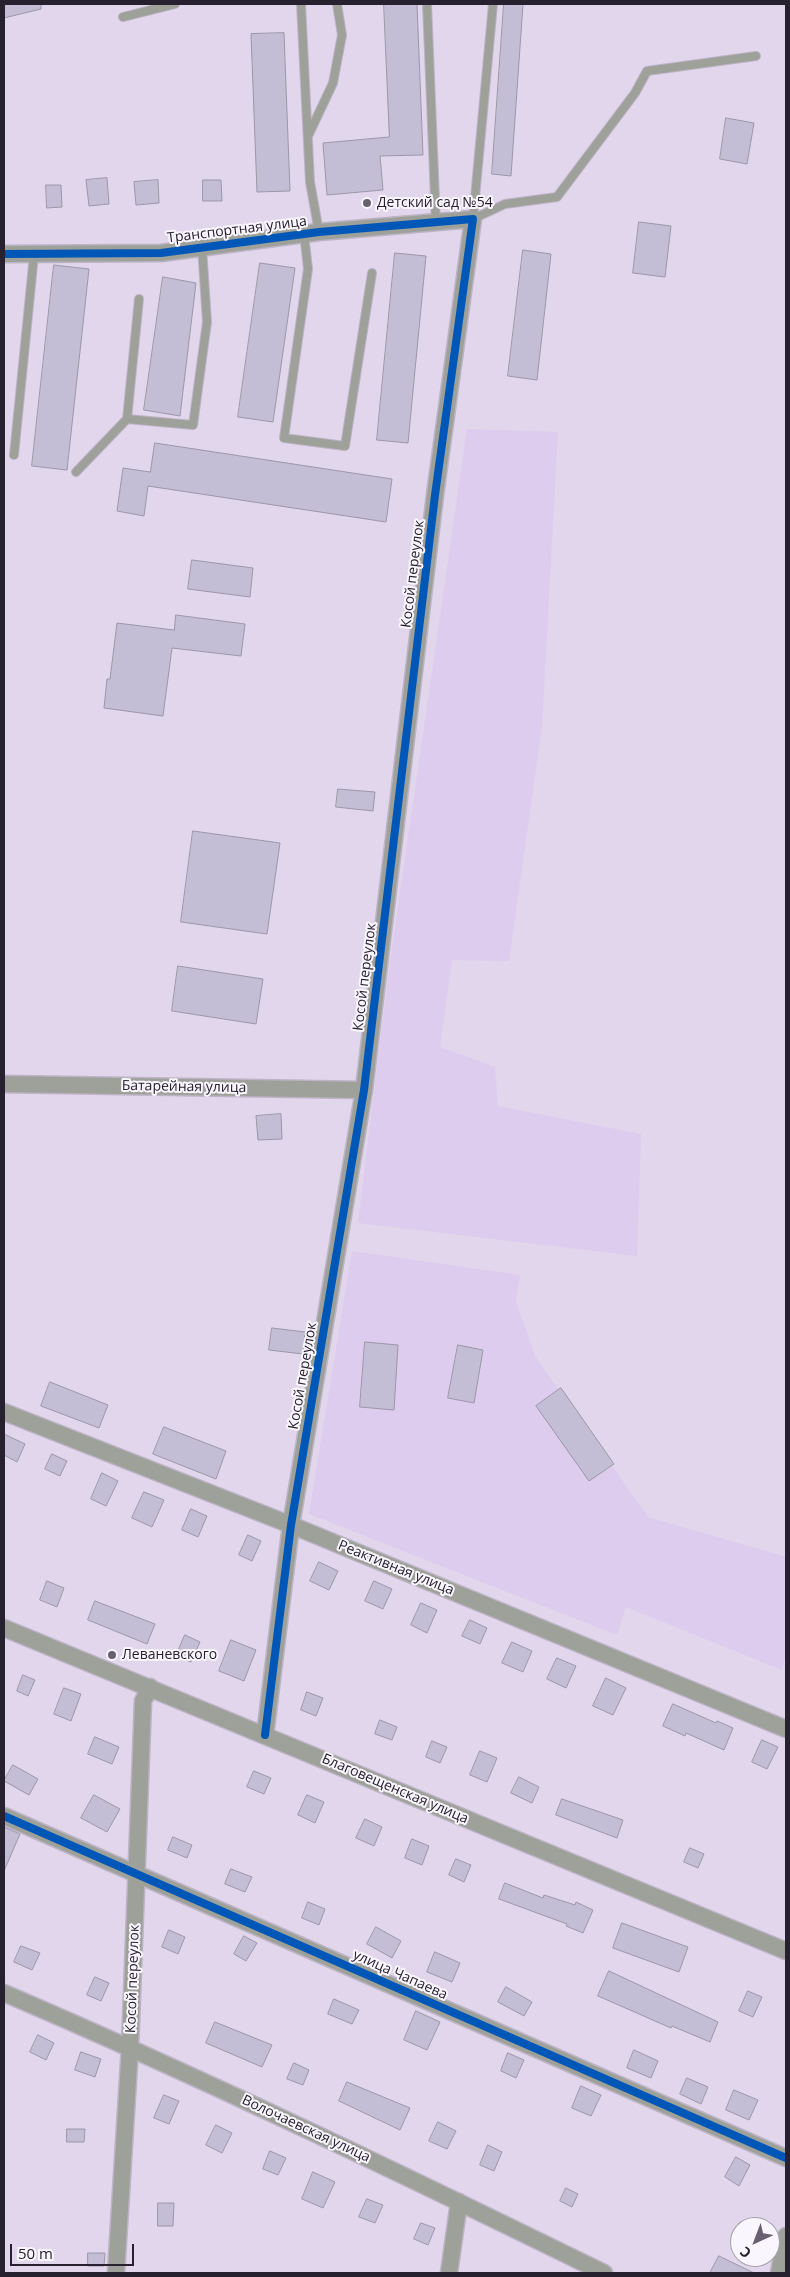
<!DOCTYPE html>
<meta charset="utf-8">
<style>
body{margin:0}
#map{position:relative;width:790px;height:2277px;overflow:hidden;background:#e1d6ec;font-family:"Open Sans",sans-serif}
canvas{display:block}
.frame{position:absolute;inset:0;border:5px solid #27202e;pointer-events:none}
.north{position:absolute;left:730px;top:2217px;width:50px;height:50px;box-sizing:border-box;background:#faf6fe;border:1px solid #a6a0ab;border-radius:50%;rotate:223deg;font-size:14px;font-weight:700;line-height:20px;text-align:center;color:#27202e}
.north::after{content:'';display:block;margin:auto;width:18px;height:22px;background:#686070;clip-path:polygon(50% 0,100% 100%,50% 72%,0 100%)}
.scale{position:absolute;left:10px;top:2244px;width:124px;height:22px;box-sizing:border-box;border:2px solid #27202e;border-top:0;padding-left:6px;font-size:15px;line-height:18px;white-space:nowrap;color:#27202e;-webkit-text-stroke:4px #faf6fe;paint-order:stroke}
</style>
<div id="map">
<canvas width="790" height="2277"></canvas>
<div class="frame"></div>
<div class="north">С</div>
<div class="scale">50 m</div>
</div>
<script>
const ctx = document.querySelector('canvas').getContext('2d');
ctx.lineJoin = 'round';
function fill(path, color) {
  ctx.fillStyle = color;
  ctx.fill(path, 'evenodd');
}
function strokePath(path, color, width, dash) {
  ctx.strokeStyle = color;
  ctx.lineWidth = width;
  ctx.lineCap = dash ? 'butt' : 'round';
  ctx.setLineDash(dash || []);
  ctx.stroke(path);
}
function write(font, color, halo, rows, align = 'center') {
  ctx.font = font + ' "Open Sans",sans-serif';
  ctx.lineWidth = 4;
  ctx.setLineDash([]);
  ctx.textBaseline = 'middle';
  ctx.strokeStyle = halo;
  ctx.fillStyle = color;
  for (const [text, x, y, turn = 0] of rows) {
    ctx.save();
    ctx.translate(x, y);
    ctx.rotate((+turn || 0) * Math.PI / 180);
    ctx.textAlign = isNaN(turn) ? turn : align;
    if (halo) ctx.strokeText(text, 0, 0);
    ctx.fillText(text, 0, 0);
    ctx.restore();
  }
}
const built = new Path2D(`
 M467,429L558,432L542,726L509,961L452,960L440,1047L495,1067L498,1106L641,1134L637,1256L358,1223L390,962Z
 M352,1251L520,1275L516,1301L535,1356L648,1517L786,1557V1655L782,1670L626,1607L617,1635L309,1514Z`);
const building = new Path2D(`
 M4,4H41V9L4,18Z
 M384,4H417L423,155L380,156L383,190L327,195L323,143L389,137Z
 M504,4H523L511,176L492,174Z
 M284,33L290,191L257,192L251,34Z
 M726,118L754,123L747,164L720,159Z
 M107,178L109,204L89,206L86,180Z
 M158,180L159,203L136,205L134,182Z
 M203,180H221L222,201H203Z
 M46,185H61L62,207L47,208Z
 M639,222L671,226L665,277L633,273Z
 M523,250L551,254L537,380L508,376Z
 M395,253L426,256L408,443L377,440Z
 M260,263L295,268L273,422L238,417Z
 M54,265L89,269L67,470L32,466Z
 M163,277L196,283L180,416L144,410Z
 M155,443L392,479L386,522L148,486L144,516L117,511L123,468L150,472Z
 M192,560L253,568L250,597L188,589Z
 M176,615L245,624L241,656L172,648L163,716L104,708L107,679H110L117,623L174,630Z
 M338,789L375,792L373,811L336,807Z
 M193,831L280,843L267,934L181,922Z
 M178,966L263,979L256,1024L172,1011Z
 M281,1114L282,1139L258,1140L256,1116Z
 M272,1328L305,1332L303,1354L269,1350Z
 M365,1342L398,1345L394,1410L360,1407Z
 M458,1345L483,1350L474,1403L448,1398Z
 M50,1382L108,1405L99,1428L41,1406Z
 M561,1388L614,1464L589,1481L536,1406Z
 M164,1427L226,1451L216,1479L153,1454Z
 M4,1434L25,1444L17,1462L4,1455Z
 M52,1454L67,1461L60,1476L45,1469Z
 M102,1473L118,1481L106,1506L91,1499Z
 M144,1492L164,1500L152,1527L132,1518Z
 M191,1509L207,1516L198,1537L182,1530Z
 M248,1535L261,1541L252,1561L239,1555Z
 M319,1562L338,1571L329,1590L310,1581Z
 M47,1581L64,1588L57,1607L40,1600Z
 M374,1581L392,1589L383,1609L365,1601Z
 M95,1601L155,1624L147,1644L88,1620Z
 M421,1603L437,1610L427,1633L411,1625Z
 M470,1620L487,1628L480,1644L462,1636Z
 M185,1635L200,1642L191,1662L176,1656Z
 M231,1640L256,1650L244,1681L219,1671Z
 M512,1642L532,1651L523,1672L502,1663Z
 M557,1658L576,1666L566,1688L547,1679Z
 M23,1675L35,1680L28,1696L17,1691Z
 M606,1678L626,1688L613,1715L593,1706Z
 M64,1688L81,1694L71,1721L54,1714Z
 M307,1692L323,1698L316,1716L301,1710Z
 M673,1704L716,1723L717,1721L733,1728L724,1750L686,1733L685,1736L663,1726Z
 M380,1720L397,1727L392,1740L375,1734Z
 M95,1737L119,1747L112,1764L88,1754Z
 M762,1740L778,1747L767,1769L752,1762Z
 M432,1741L447,1747L440,1763L426,1757Z
 M480,1751L497,1758L487,1782L470,1775Z
 M13,1765L38,1779L29,1795L4,1781Z
 M254,1771L271,1778L264,1794L247,1787Z
 M519,1777L539,1787L532,1803L511,1793Z
 M94,1795L120,1809L107,1832L81,1818Z
 M307,1795L324,1802L315,1823L298,1815Z
 M562,1799L623,1820L617,1838L556,1815Z
 M365,1819L382,1827L374,1846L356,1838Z
 M4,1827L20,1834L4,1871Z
 M173,1837L192,1845L187,1858L168,1850Z
 M412,1839L429,1846L422,1865L405,1858Z
 M690,1848L704,1854L698,1868L684,1862Z
 M456,1859L471,1865L464,1882L449,1875Z
 M231,1869L252,1877L245,1892L225,1884Z
 M505,1883L543,1898L544,1895L575,1905L576,1902L593,1910L583,1933L566,1926L567,1924L499,1899Z
 M308,1902L325,1909L319,1925L302,1918Z
 M622,1923L688,1947L679,1972L613,1948Z
 M376,1927L401,1941L392,1958L367,1944Z
 M169,1930L185,1937L178,1954L162,1947Z
 M244,1936L257,1943L246,1961L234,1954Z
 M21,1946L40,1953L32,1970L14,1962Z
 M435,1952L460,1963L452,1982L427,1972Z
 M609,1971L718,2022L710,2042L672,2026L671,2028L598,1996Z
 M95,1977L109,1983L101,2001L87,1995Z
 M506,1987L532,2002L524,2016L498,2002Z
 M748,1991L762,1997L753,2017L739,2011Z
 M334,1999L359,2010L352,2024L328,2014Z
 M416,2011L440,2022L427,2050L404,2040Z
 M215,2022L272,2045L262,2067L206,2043Z
 M38,2035L54,2043L46,2060L30,2052Z
 M634,2050L658,2061L651,2078L627,2068Z
 M81,2052L101,2059L95,2077L75,2070Z
 M508,2053L524,2060L516,2078L501,2071Z
 M294,2063L309,2070L303,2085L287,2079Z
 M687,2078L708,2087L701,2104L680,2094Z
 M347,2082L410,2108L400,2130L339,2101Z
 M581,2086L601,2095L591,2116L572,2108Z
 M734,2090L758,2100L749,2120L726,2110Z
 M164,2095L179,2101L169,2124L154,2118Z
 M438,2122L456,2131L447,2149L429,2141Z
 M216,2125L232,2133L222,2153L206,2145Z
 M67,2129H85L84,2142H67Z
 M488,2145L502,2152L494,2171L480,2165Z
 M270,2151L286,2158L278,2175L263,2169Z
 M736,2157L750,2165L739,2186L725,2177Z
 M313,2172L335,2182L323,2208L302,2199Z
 M566,2188L578,2194L572,2207L560,2201Z
 M367,2199L383,2205L375,2223L359,2217Z
 M158,2203H174L173,2226H158Z
 M421,2223L435,2228L428,2245L414,2239Z
 M88,2253H105L104,2266H88Z
 M719,2256L754,2273H710Z`);
const service = new Path2D(`
 M301,4L310,182L319,232
 M427,4L436,223
 M123,17L175,4
 M309,134L333,83L342,35L337,4
 M473,219L505,204L557,197L635,93L647,71L756,56
 M473,219L493,4
 M304,234L308,269L284,438L345,446L372,273
 M139,299L127,419L193,425L207,322L202,247
 M14,455L34,255
 M76,472L127,419`);
const minor = new Path2D(`
 M4,254L161,253L319,232L473,219L435,495L364,1090L291,1525L265,1735
 M4,1084L364,1090
 M4,1412L291,1525L786,1729
 M4,1628L786,1951
 M4,1816L786,2158
 M4,1993C207,2080 406,2176 604,2273
 M116,2273L130,2047L143,1701L150,1687
 M449,2273L459,2202
 M779,2273L786,2236`);
const cycleway = new Path2D(`
 M4,254L161,253L319,232L473,219L435,495L364,1090L291,1525L265,1735
 M4,1816L786,2158`);
const markers = [
 [367,203,5,"#686070"],
 [112,1655,5,"#686070"]
];
const poiNames = [
 ["Детский сад №54",377,203],
 ["Леваневского",122,1655]
];
const streetNames = [
 ["Транспортная улица",237,230,-7],
 ["Косой переулок",413,574,-83],
 ["Косой переулок",365,977,-83],
 ["Батарейная улица",184,1087,1],
 ["Косой переулок",303,1376,-80],
 ["Реактивная улица",396,1568,22],
 ["Благовещенская улица",395,1789,23],
 ["улица Чапаева",400,1975,24],
 ["Косой переулок",133,1979,-88],
 ["Волочаевская улица",306,2129,25]
];
fill(built, '#dce');
fill(building, '#c3bdd6');
strokePath(building, '#9c97a7', 1);
strokePath(service, '#bcb3c4', 10);
strokePath(minor, '#bcb3c4', 19);
strokePath(service, '#9ea09a', 8);
strokePath(minor, '#9ea09a', 16);
strokePath(cycleway, '#0057b8', 8);
for (const [x, y, r, color] of markers) {
  const dot = new Path2D();
  dot.arc(x, y, r, 0, 2 * Math.PI);
  ctx.fillStyle = color;
  ctx.fill(dot);
  strokePath(dot, '#faf6fe', 2);
}
write('14px', '#27202e', '#faf6fe', poiNames, 'left');
write('14px', '#27202e', '#faf6fe', streetNames);
</script>
